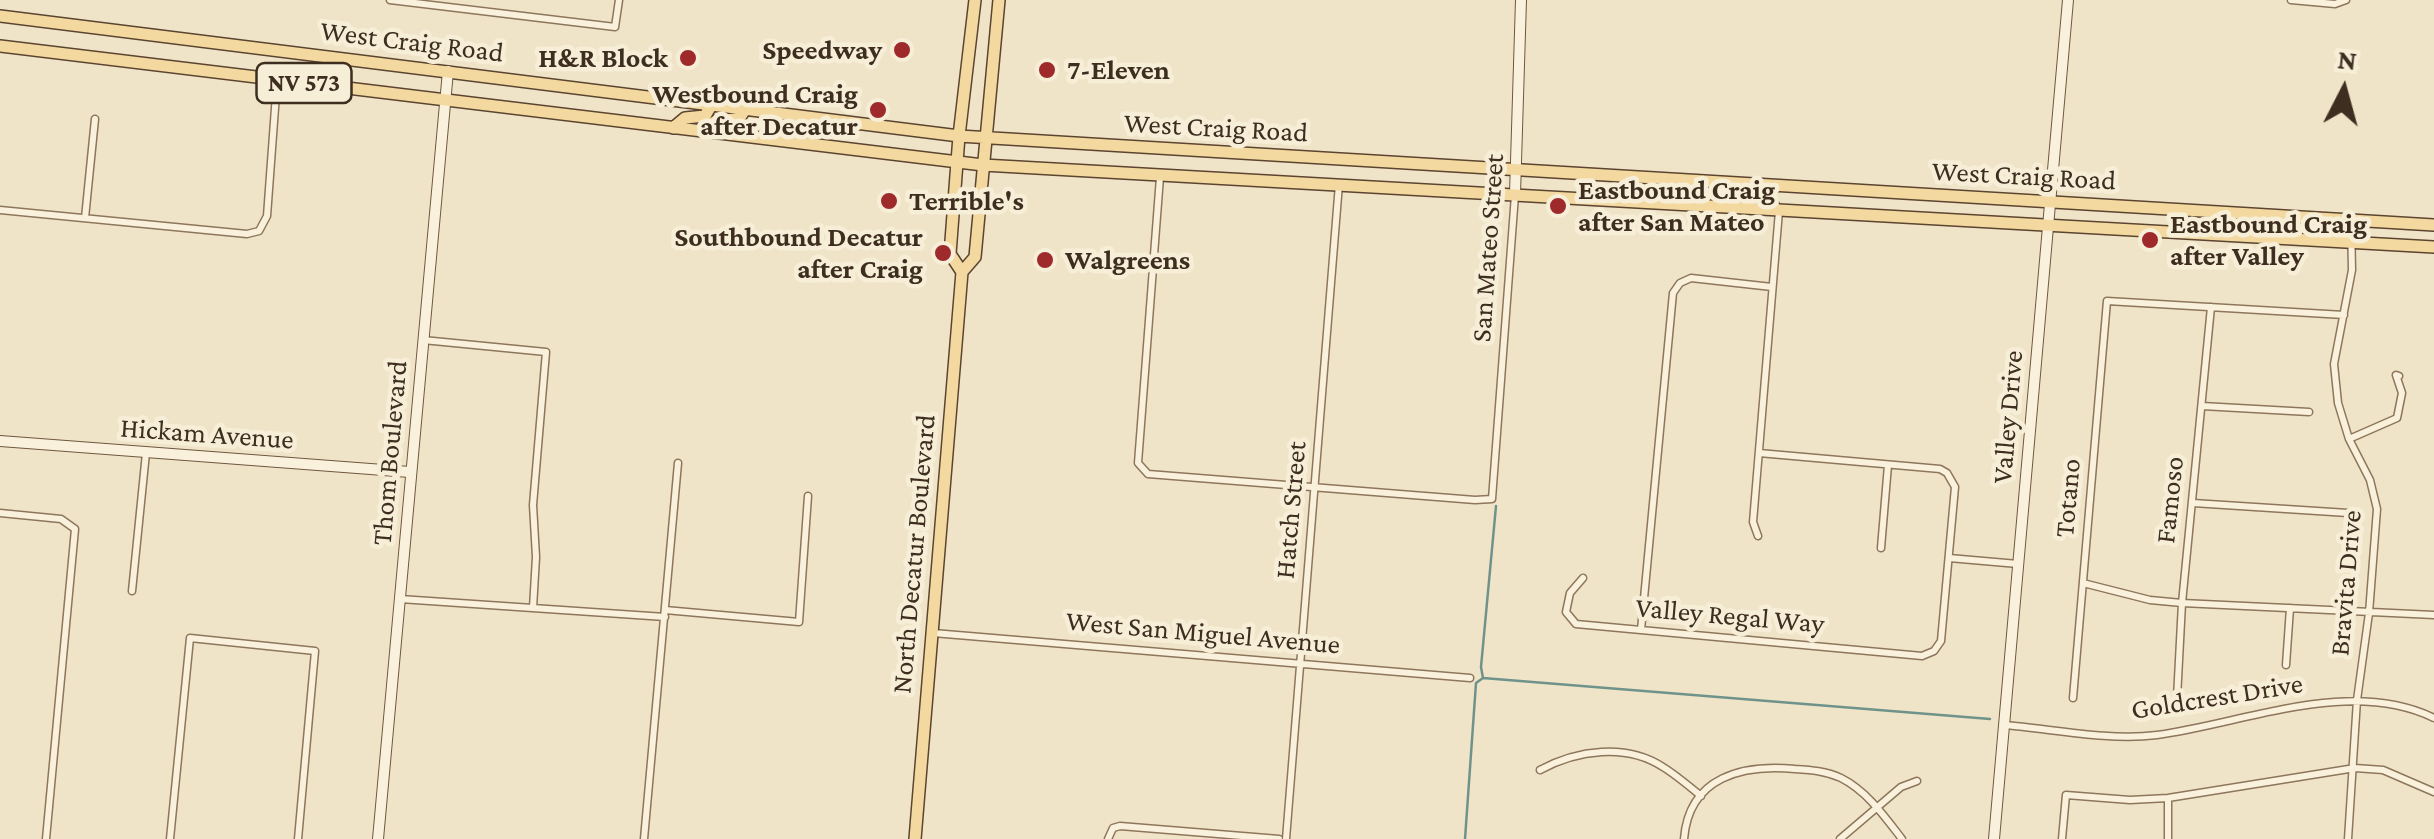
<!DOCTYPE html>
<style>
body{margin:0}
#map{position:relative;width:2434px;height:839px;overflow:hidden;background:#f0e4c8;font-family:"Crimson Pro",serif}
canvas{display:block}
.north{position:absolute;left:2294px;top:40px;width:100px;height:100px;-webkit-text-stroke:8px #f7eed8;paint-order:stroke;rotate:6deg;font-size:28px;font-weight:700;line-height:40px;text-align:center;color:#3d2e20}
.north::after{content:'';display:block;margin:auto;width:35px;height:45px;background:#3d2e20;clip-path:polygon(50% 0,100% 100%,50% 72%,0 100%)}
</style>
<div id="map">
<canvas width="2434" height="839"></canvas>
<div class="north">N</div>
</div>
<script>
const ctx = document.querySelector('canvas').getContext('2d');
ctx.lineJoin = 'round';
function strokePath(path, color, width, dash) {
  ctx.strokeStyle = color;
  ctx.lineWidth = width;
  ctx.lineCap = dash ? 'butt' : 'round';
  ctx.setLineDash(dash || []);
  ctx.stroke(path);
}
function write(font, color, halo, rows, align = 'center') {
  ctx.font = font + ' "Crimson Pro",serif';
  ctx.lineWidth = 9;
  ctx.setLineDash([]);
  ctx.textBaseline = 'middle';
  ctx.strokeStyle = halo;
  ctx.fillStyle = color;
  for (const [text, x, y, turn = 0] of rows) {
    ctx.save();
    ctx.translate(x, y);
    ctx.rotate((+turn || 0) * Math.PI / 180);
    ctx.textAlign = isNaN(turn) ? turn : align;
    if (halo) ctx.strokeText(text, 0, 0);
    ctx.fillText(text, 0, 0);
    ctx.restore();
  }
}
const stream = new Path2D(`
 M1483,678L1990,719
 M1465,839L1476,683L1483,678L1481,667L1496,506`);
const street = new Path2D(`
 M390,0L615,27L619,0
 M2291,0L2335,4L2346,0
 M1160,177L1138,463L1148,474L1475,500L1492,499L1515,195
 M0,210L247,234L259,231L267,216L277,81
 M85,218L95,119
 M423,340L546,352L533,505L536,557L533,608
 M2202,406L2309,412
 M2349,439L2397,418L2402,393L2396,375L2399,376
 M2193,503L2348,513
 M0,513L61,519L75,529L46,839
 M1758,536L1753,522L1779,211L1767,187
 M1881,548L1888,465
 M1949,558L2018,564
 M1583,578L1570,593L1566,612L1576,624L1922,656L1934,651L1941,641L1955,487L1947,473L1940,469L1759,453
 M2083,583L2150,600L2182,603L2434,615
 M132,591L146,453
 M400,599L665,617
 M665,610L799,622L808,496
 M1641,630L1673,293L1680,283L1691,278L1772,287
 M933,633L1470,678
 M2286,665L2290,608
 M2073,698L2107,301L2344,315
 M2177,698L2182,603L2211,307
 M2004,725C2053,729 2108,741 2157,735C2245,723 2349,677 2434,718
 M1540,770C1577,750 1626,743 1663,767C1676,775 1689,786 1701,796
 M2168,798V839
 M170,839L190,638L315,651L298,839
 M644,839L678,463
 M1108,839L1113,828L1120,826L1279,839
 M1286,839L1339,184
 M1684,839C1689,776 1744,764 1795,769C1811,770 1826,771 1841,778C1867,791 1885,817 1902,839
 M1840,839L1901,787L1917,781
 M2062,839L2066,795L2130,800L2168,798L2355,768L2383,770L2434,792
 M2348,839L2357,700L2369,613L2377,509L2370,480L2349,439L2338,403L2334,364L2352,270L2351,222`);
const secondary = new Path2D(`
 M1515,194L1521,0
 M0,441L410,472
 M378,839L448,71
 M1994,839L2068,0`);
const primary = new Path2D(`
 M0,16L959,136L2434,225
 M0,46L983,165L2434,247
 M673,128L685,118L705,116L712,104
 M706,132C715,115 723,121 739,119L746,108
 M962,272L950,254L959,136L975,0
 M915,839L962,272L975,257L999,0`);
const markers = [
 [902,50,10,"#9e2a2b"],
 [688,58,10,"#9e2a2b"],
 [1047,70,10,"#9e2a2b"],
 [878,110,10,"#9e2a2b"],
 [889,201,10,"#9e2a2b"],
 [1558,206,10,"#9e2a2b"],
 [2150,240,10,"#9e2a2b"],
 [943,253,10,"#9e2a2b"],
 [1045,260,10,"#9e2a2b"]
];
const shields = [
 [304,83,95]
];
const shieldNames = [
 ["NV 573",304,83]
];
const streetNames = [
 ["West Craig Road",412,42,7],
 ["West Craig Road",1216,128,3],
 ["West Craig Road",2024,176,3],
 ["San Mateo Street",1488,248,-86],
 ["Valley Drive",2008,417,-85],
 ["Hickam Avenue",207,434,4],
 ["Thom Boulevard",390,453,-85],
 ["Totano",2068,498,-85],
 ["Famoso",2170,500,-84],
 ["Hatch Street",1291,510,-85],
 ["North Decatur Boulevard",914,554,-85],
 ["Bravita Drive",2346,583,-85],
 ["Valley Regal Way",1730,616,5],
 ["West San Miguel Avenue",1203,633,5],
 ["Goldcrest Drive",2217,697,-9]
];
const poiNames = [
 ["Speedway",882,50,"right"],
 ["H&R Block",668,58,"right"],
 ["7-Eleven",1067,70],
 ["Westbound Craig",858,94,"right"],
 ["after Decatur",858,126,"right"],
 ["Eastbound Craig",1578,190],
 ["after San Mateo",1578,222],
 ["Terrible's",909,201],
 ["Eastbound Craig",2170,224],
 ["after Valley",2170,256],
 ["Southbound Decatur",923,237,"right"],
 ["after Craig",923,269,"right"],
 ["Walgreens",1065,260]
];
strokePath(stream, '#6f938a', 2.5);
strokePath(street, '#8d765c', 9);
strokePath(secondary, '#6f573f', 12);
strokePath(primary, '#5b4430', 14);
strokePath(street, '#faf1dc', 6);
strokePath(secondary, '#faf1dc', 10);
strokePath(primary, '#f3d9a0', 11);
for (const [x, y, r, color] of markers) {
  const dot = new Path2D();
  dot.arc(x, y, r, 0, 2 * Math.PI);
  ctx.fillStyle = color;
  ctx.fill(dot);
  strokePath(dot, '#f7eed8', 4);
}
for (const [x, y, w] of shields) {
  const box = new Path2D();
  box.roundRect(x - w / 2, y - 20, w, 40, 8);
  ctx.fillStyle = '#f7eed8';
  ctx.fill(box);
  strokePath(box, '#3d2e20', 2.5);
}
write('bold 25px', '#3d2e20', null, shieldNames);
write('28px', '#3d2e20', '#f7eed8', streetNames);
write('bold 28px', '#3d2e20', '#f7eed8', poiNames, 'left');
</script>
